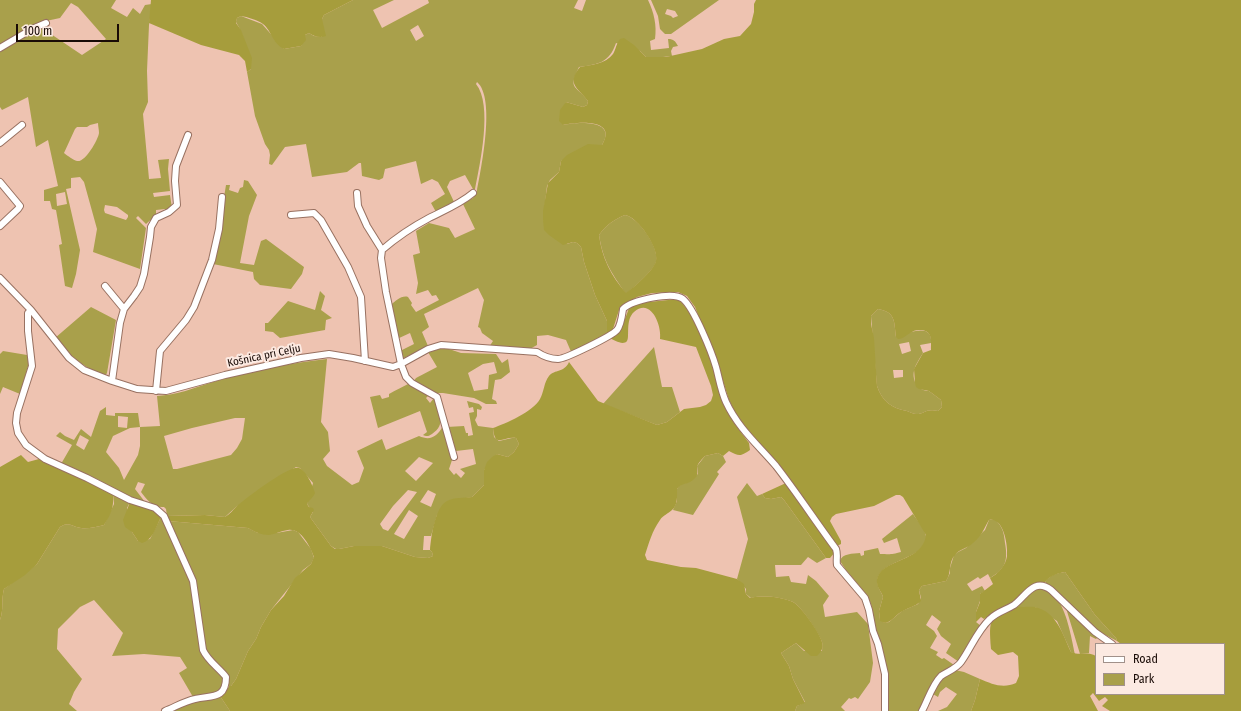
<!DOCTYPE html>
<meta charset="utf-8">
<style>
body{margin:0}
#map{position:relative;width:1241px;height:711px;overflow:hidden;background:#eec3b1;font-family:"Fira Sans Condensed",sans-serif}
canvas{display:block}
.legend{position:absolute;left:1095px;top:643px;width:130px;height:52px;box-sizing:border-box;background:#fceae2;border:1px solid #a1918a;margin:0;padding:5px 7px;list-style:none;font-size:12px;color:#190b06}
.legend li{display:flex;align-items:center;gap:8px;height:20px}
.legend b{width:20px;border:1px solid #a1918a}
.scale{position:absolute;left:16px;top:24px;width:103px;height:18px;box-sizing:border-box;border:2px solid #190b06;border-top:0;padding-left:5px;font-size:12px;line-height:14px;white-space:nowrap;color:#190b06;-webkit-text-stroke:3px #fceae2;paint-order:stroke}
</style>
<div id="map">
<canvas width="1241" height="711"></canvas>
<ul class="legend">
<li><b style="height:5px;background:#fff"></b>Road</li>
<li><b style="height:11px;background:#a9a04b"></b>Park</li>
</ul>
<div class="scale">100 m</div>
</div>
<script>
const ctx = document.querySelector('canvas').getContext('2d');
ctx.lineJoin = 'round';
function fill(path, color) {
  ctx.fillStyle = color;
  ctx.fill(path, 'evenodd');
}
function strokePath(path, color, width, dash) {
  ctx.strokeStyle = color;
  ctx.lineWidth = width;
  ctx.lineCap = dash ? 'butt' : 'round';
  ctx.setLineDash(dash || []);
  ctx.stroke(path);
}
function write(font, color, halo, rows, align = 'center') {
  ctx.font = font + ' "Fira Sans Condensed",sans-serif';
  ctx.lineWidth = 4;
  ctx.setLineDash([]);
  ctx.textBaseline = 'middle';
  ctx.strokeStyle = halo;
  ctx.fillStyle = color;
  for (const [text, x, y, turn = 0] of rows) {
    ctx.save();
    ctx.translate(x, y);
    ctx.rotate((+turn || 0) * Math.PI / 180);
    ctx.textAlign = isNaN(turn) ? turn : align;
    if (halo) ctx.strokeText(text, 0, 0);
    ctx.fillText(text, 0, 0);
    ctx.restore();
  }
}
const green = new Path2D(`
 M0,0H116L111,8L127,17L133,8L140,14L145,5L152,4L149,25L147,71L148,102L143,114L149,179L161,178L158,160L169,159L168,169L170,191L153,193L154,197L170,195L172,208L167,213L165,209L156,210V215L146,224L138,216L136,218L146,228L140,269L93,252L97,229L84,182L80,177L71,178V188L66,189L80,250L76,274L72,288L65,286L59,245L62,244L56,210L52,209L50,201H44V190L58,186L48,140L36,147L28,97L2,110L0,107V52L26,35L42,28L82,55L106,39L78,7L71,3L60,18L46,21L0,48ZM98,123C98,126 99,130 99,133C98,140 85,163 77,161C73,160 68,156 64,153L75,129L77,127H87L90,125ZM65,192L67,204L57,206L56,194ZM105,205L117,207L128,215V217L126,220L105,213L104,210Z
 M353,0H394L373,10L382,28L429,3L428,0H578L574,8L582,11L586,0H648C654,13 657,25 655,39L650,41L651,50L669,48L668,39C674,39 675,41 678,46L673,47L671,51L672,56L654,58L646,57L640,51L616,43C609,63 599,64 579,67C568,90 575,84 588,101L587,105L583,107L566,102L563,125C577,122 618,119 602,145L561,161L559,172L550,180L547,186L543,220L567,244L573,242L577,243L581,247L584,262L595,295L607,321V335L572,354L566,340L548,335L537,336V345L528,350L489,347L493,341L482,333L480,328L478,327L484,300L478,288L424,314L429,327L422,332L428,346L402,359L400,351L414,344L410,333L397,339L391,305C395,301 402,295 408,297L412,303L411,305L416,312L439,300L436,295L432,296L428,290L416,294L418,283L413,255L420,253L416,231L429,223L449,228L455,238L475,229L463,204L473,198L477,191C481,169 496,98 477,82L476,84C493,105 480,164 475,189H473L465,175L450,181L447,187L455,204L436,212L431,203L445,194L438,182L432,179L421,184L416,161L385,169L383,178L379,180L362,176L361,163H359L347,172L312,177L306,144L285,147L272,165L269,164L270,155L269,150L265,144L255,116L247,72L251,69C247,53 245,36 236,22L237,18L241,16L262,24L284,49L301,46L305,35L309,33L314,36L322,37V19L324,15ZM418,25L424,36L416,41L410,30Z
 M651,0H719L671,34H665L660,29L658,16ZM667,9L675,11L678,16L673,18L671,16L665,14Z
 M244,180L248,181L257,195L249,216L240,263L254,265L261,241L266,239L304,267L302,274L291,289L260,285L254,279L253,272L213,264L226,185H230L229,190L238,193L240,188L243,187Z
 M625,215C638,217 660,248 656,262C653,271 634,287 626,294C611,272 603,261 599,235C606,225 615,219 625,215Z
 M320,291L325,296L321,310L332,318L326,320L325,330L280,338L273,332L265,331V323H268L288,301L315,310Z
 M91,307L116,320L107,373L105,376C81,366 72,357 55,338Z
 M878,309C896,312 894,322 896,337C906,334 933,321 931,343L920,345L923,353C920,358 915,365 914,371C912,381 918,391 929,391L941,400L942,407L938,411C925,408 925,414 916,414C914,414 910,412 907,411C891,408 882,401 877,386L871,316ZM909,342L911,351L902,354L899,344ZM893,370H903V377L894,378Z
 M654,347L662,387H672L680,412L667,422L657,425L603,404Z
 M439,349H449L461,353L496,354L502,363L508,359L510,372L501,379L495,380L492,399L496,401L497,404H486L474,398L443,393H435L413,382L416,378L437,367L428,352ZM494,362L497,373L489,375L488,389L474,391L468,373L483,364Z
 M3,351L27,355L29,363L20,394L3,387L0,394V354Z
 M327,359L321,422L328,432L330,451L323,459L327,466L352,485L359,482L364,468L357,451L382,439L386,450L419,436C430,441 437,437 443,426L452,460L449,469L454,475L456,473L461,478L465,473L460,469L476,464L473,449L456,451L453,449L447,427L464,426L466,433H468V436L473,435L469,413L474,412L473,407L469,408L467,401L479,404L482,407L481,410L477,409V416L475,420L478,426L493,428L494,437L499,441L512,438H516L519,444L514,452L508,457L497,454L484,470V485L472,497L466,498L437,515L431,536H424L423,550H430L432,552L433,556L428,558L415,557L382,546H354L339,549H336L331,546L310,517L313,512L307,504L313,483L300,468L296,467L236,507L225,517L205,515L167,516L166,509L164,507C153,508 147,500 141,492L145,484L138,482L135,489L145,502L122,494L99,480L61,464L72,445L56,436L60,432L65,436L74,440L81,429L91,437L100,411L106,407V415L115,416V413H138L140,427L160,426L157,396C177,395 194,388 213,382C250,371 289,363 327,359ZM118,416L128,417L127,428L118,427ZM235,418H245L242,439L237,448L231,455L177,469H173L164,436L192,428ZM140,427V446L138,455L124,480L119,468L106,452L113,436L130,428ZM80,435L89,440L84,450L76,445ZM419,457L433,463L416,481L405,471ZM408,490L417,492L388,531L383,529L380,524L393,506ZM428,490L436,494L431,507L420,502ZM409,510L418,516L404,539L394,534Z
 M410,383L430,394L426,398L430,403L434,398C439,412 447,424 432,434C429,436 427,437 423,435L427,432L420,411L378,428L370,397L380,395L382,399L389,397V394C396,390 404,386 410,383Z
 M718,453L723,456L726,462L717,472L719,474L693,515L673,510L677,501V489L679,486L682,484L686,483L698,474L697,466L705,456Z
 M747,483L757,496L762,494L765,498L771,499L781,497L784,500L826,558L817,563L808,557L801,565H775L776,577L789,576L791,582L806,584L808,575L816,581L829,596L823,605L825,617L857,612L868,624L873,663L870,682L858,699L855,697L851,699L849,698L841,707L845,711H795L797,706L805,702L793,679L789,666L781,653L796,643L804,651H822C822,648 823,645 822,642C819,633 801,606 793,602C781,597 763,595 751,598L746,594V589L737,579L748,539L737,497Z
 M113,494L130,502L127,508L132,532L138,541L150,539L161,517L192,582L201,652L222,676L224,684L218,693L193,697L179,673L187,668L180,657L144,654L112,656L123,633L94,600L80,607L58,629L57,649L82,679L74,692L69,704L77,711H0V620C4,609 1,600 4,589L37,564L60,527C70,521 71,527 81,528C88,529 96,527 104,525L114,504Z
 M913,514C917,520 925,529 926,536C929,561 871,559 878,586C879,590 882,593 883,597L879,611L880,620L885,623L889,622L902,611L918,604L921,598L919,590L922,586L946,581L950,573V568L954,555L958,552L966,548L985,530L989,520H996C1003,528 1004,533 1005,543C1008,560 1006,569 990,578L988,574L980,579L978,577L967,584L972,591L982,586L985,591L980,594V601L976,612V622L981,626L959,662L946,653L951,644L941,636L937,629L941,622L932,615L926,625L934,631L937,636L930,648L938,652L936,655L942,659L944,658L954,665L941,673L920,711H888V674L874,623L871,604L866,594L846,570L840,561C842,553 853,554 860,553L861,556L864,555V551L878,548L880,554C889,554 891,555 901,552L897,538L884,543L882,539Z
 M168,521L248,528L258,533H276L293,530L298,532L311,549L314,558L311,564L303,570L271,610L261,627L256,639L248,651L236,679L231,686H229L228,681L207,654L198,601Z
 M1065,572L1095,615L1116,638L1117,641L1096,630L1076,610L1045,582C1049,575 1058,573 1065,572Z
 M1038,588C1064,586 1071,636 1075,654L1071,652L1057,621L1035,607H1019L1017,606L1028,594Z
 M1068,607L1097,638L1096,639L1090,636L1089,653L1080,654L1066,608Z
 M955,670L964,672L980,679L975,700L971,711H938L947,707L957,694L946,687L940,692L938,697L933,694C938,681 944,677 955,670Z
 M220,696L230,711H171L190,703L218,698Z`);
const forest = new Path2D(`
 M151,0H353L324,15L322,19L326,36C320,38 315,37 309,33L305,35L306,40L301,46L284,49C272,43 272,31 263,24C258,20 247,17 241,16L237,18L236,23L241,30L252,58L251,69L247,72L245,61L239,55L201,45L149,23Z
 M756,0H1241V711H1110L1102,706L1108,700L1105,697L1099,701L1093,693L1090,696L1098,711H971L975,700L980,679C992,684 1003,689 1016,683L1019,676L1018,656L1013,652L998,655L991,649C989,617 988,620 1017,606C1023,608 1029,606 1035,607C1057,612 1063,635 1071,652C1080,656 1087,651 1096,656V694H1224V644H1121L1117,641L1116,638L1095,615L1065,572C1058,573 1049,576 1045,582C1027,584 1026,592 1014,602C1006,608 993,612 984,619L981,617L976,622V612L980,602V594L993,584L990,578C998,574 1006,565 1007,556C1008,546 1004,517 989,520C984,528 982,536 973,543C968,548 959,549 955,555C948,562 952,573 946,581L922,586L919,590L921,601C915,607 907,608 901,612C895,616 891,622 885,623L880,621L879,611L883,597C882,592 877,588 877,583C876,558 923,564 926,535L903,497L900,495H896L874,506L836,514L832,517L830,521L841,541V544L837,546L787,478L739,420L729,400L717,362L695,307L687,296L678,292L652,293L637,297L620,307L613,329L607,335V321L595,295L584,262L581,247L577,243L573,242L563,245L549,235L544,230L543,220V211L548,183L559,172L561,161L567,155L588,144L602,145C618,118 577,122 563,125L559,121L560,110L566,102L583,107L587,105L588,101C578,88 566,84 580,67C590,65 606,64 613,54C616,49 616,44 620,39L624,38L634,45L646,57H666L702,49L724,39L740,36L751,24L754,12V4ZM625,215C638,217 659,248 656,261C653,271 634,287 626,293C611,276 602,258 599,235C606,225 615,219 625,215ZM878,309C896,312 894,322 896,337L898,339C904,339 907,334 912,332C915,330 918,330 921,330C933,331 931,341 931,350L923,353L914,369L915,383L916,387L919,389L929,391L941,400L942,407L938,411C925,408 925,414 916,414C914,414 910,412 907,411C891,408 882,401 877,386L874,338L871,324V316Z
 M678,299L690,312L697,325L714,367L724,402L734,423L749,443L750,450C740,457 739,456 729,451L723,456L718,453L705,456C702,459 698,463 697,467C697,472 699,475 694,479C689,485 682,482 677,489C677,496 678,505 672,510C668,514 663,515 660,520C652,531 649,543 645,555L647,560L681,567L696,568L737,579L744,584L746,594L750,598C763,595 782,597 793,602C801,606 820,633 822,642C824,648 821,652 817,656H811L796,643L781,653L789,666L793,679L805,703L797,706L795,711H230L220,696L227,690L229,686H231L236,679L248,651L256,639L261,627L271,610L284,596L295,578L311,564L314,557C310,546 301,528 288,530C281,531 275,534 269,535C261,535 255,532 248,528L168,521L167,516L205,515L225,517C230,514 232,511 236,507C245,499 289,465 299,468C306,470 313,486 315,493C313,498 309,500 307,504L309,507L313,508L314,510L310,517L331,546L335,549H339L354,546H382L415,557L428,558L433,556L432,552L430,550C431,537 435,507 447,501C455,497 464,498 472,497L484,485V470L487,462L492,457L497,454L508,457L514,452L519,444L516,438C503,436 495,449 493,428C505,424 534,411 540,399C544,392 544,382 549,376C555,369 564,373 569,362L598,401L657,425L667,422L684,409L700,407L706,405L711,401L713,395L711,386L696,347L660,339C662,326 651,297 634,312C625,320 630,337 627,341C623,346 614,340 610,338C622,329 624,322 629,308L639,303Z
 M21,455L28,462L39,459L71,474L92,482L113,494C114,508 111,514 104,525C96,527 88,529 81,528C71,527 70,521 60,527L37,564L25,575L4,589C1,600 4,609 0,620V467Z
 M786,483L835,552L830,558H826L784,500L781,497L771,499L765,498L762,494Z
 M130,502L153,510L161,517C156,527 153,540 142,543L138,541L132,532L125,527L123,520Z`);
const minor = new Path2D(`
 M0,48L32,29L46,23
 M0,143L22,125
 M0,182L20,206L18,209L0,226
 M357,193L358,206L367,226L382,250L381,258L386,292L401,364L406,377L412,383L437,397L454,457
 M291,215L314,213L321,220L348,267L361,297L365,361
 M382,250C397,237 412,227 429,218C445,210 460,204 473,193
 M0,278L31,310L69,358L84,370L112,381L137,389L166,391L225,375L301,358L329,354L353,358L393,367L401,364L428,349L441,345L537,352C543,356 550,359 558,359C565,359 612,336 617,330C621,325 622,316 623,309C632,300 673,291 683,299C694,308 712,353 716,367C719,378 721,391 726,402C738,428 758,445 776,466C797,493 816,522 836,549C838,555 836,559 837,565L865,598L869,610L873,631L878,644L885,674V711
 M105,286L124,309
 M31,310L28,313V331L32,366L17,413L16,423L18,433L26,445L45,459L87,478L130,500L155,508L164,516L193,581L203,650C208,661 218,667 226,677C226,700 211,695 195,699C185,701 175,707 165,711
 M112,381L120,323L124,309L134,296L140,287L144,274L150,237L151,227L156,218L169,212L177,205L175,181L176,166L188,135
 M156,391L160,351L186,320L194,307L212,260L219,229L222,197
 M922,711C928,700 932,685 941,676C948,671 956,669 961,662C971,648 977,631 990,619C997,612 1006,610 1014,605C1026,596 1034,577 1051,590L1095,632L1112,644`);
const streetNames = [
 ["Košnica pri Celju",264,356,-12]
];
fill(green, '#a9a04b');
fill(forest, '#a69d3c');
strokePath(minor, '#987161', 8);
strokePath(minor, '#fff', 6);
write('11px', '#190b06', '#fceae2', streetNames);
</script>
